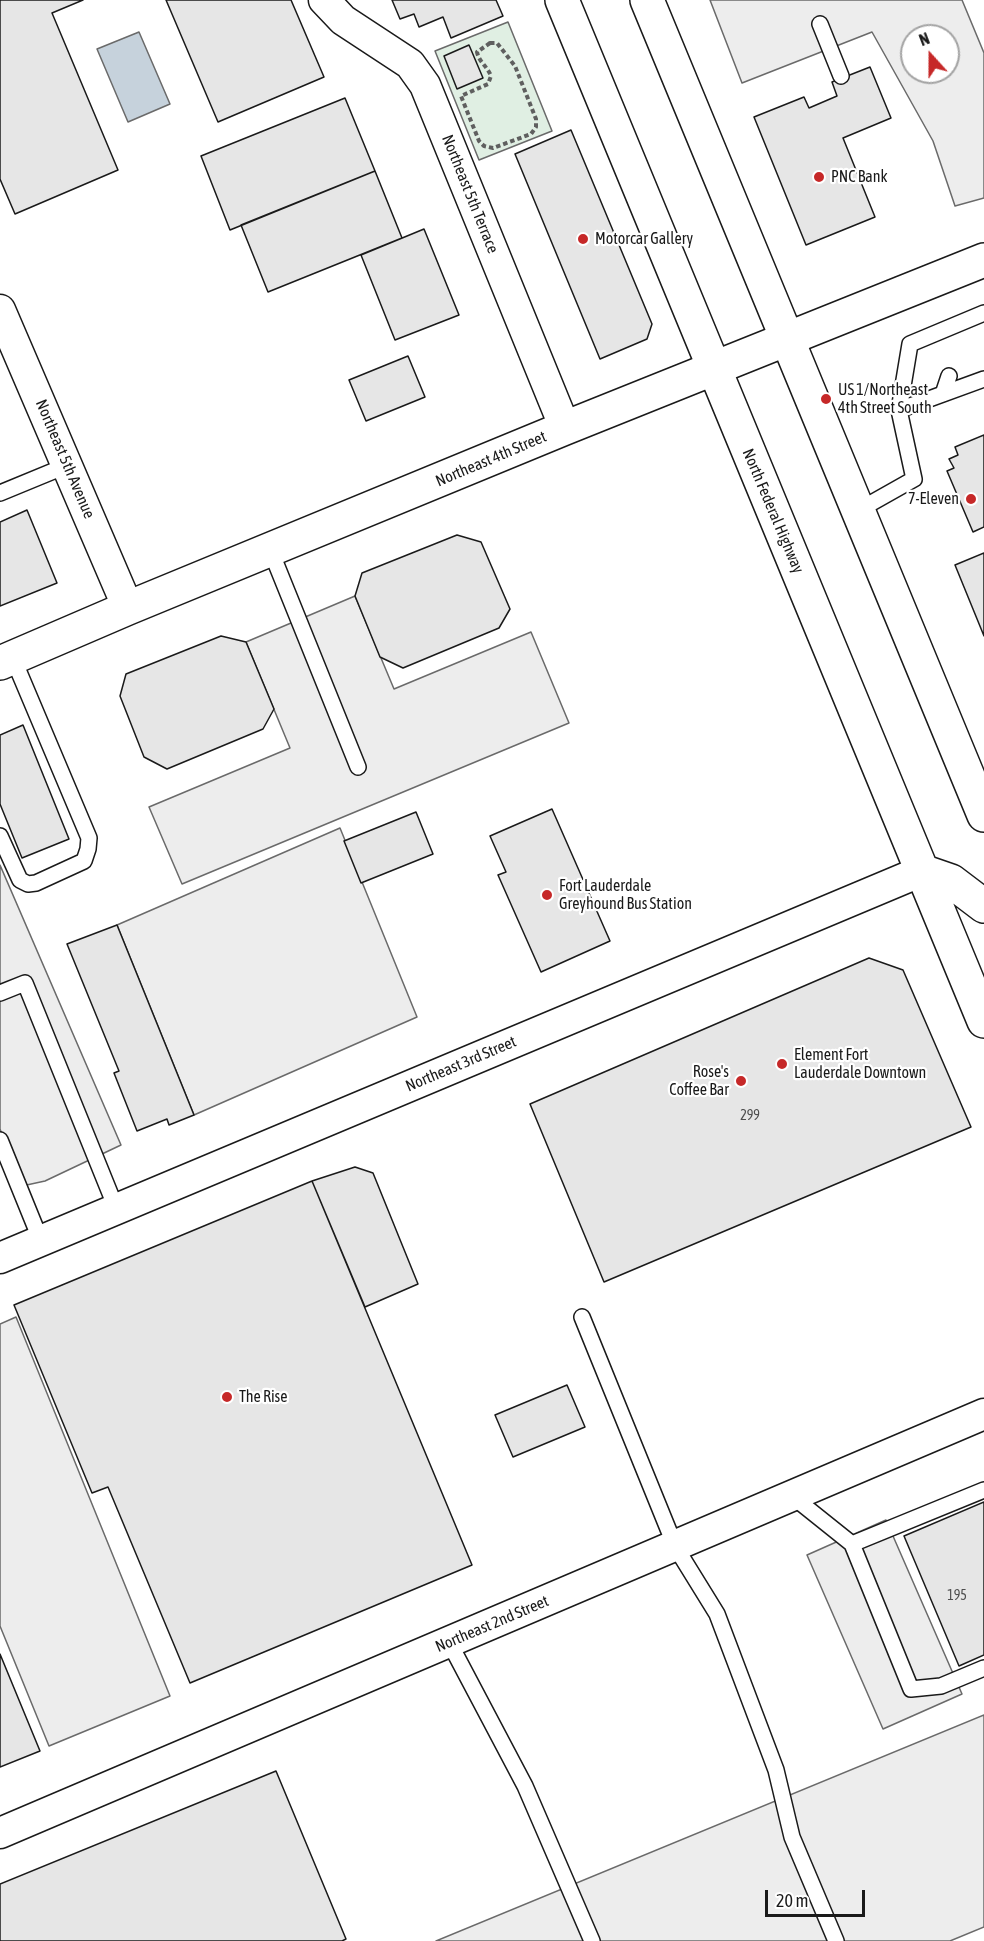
<!DOCTYPE html>
<style>
body{margin:0}
#map{position:relative;width:984px;height:1941px;overflow:hidden;background:#fff;font-family:"Asap Condensed",sans-serif}
canvas{display:block}
.north{position:absolute;left:900px;top:24px;width:60px;height:60px;box-sizing:border-box;background:#fff;border:2px solid #a3a3a3;border-radius:50%;rotate:339deg;font-size:16px;font-weight:700;line-height:24px;text-align:center;color:#1a1a1a}
.north::after{content:'';display:block;margin:auto;width:21px;height:27px;background:#c62828;clip-path:polygon(50% 0,100% 100%,50% 72%,0 100%)}
.scale{position:absolute;left:765px;top:1890px;width:100px;height:27px;box-sizing:border-box;border:3px solid #1a1a1a;border-top:0;padding-left:8px;font-size:18px;line-height:21px;white-space:nowrap;color:#1a1a1a;-webkit-text-stroke:4px #fff;paint-order:stroke}
</style>
<div id="map">
<canvas width="984" height="1941"></canvas>
<div class="north">N</div>
<div class="scale">20 m</div>
</div>
<script>
const ctx = document.querySelector('canvas').getContext('2d');
ctx.lineJoin = 'round';
function fill(path, color) {
  ctx.fillStyle = color;
  ctx.fill(path, 'evenodd');
}
function strokePath(path, color, width, dash) {
  ctx.strokeStyle = color;
  ctx.lineWidth = width;
  ctx.lineCap = dash ? 'butt' : 'round';
  ctx.setLineDash(dash || []);
  ctx.stroke(path);
}
function write(font, color, halo, rows, align = 'center') {
  ctx.font = font + ' "Asap Condensed",sans-serif';
  ctx.lineWidth = 4.5;
  ctx.setLineDash([]);
  ctx.textBaseline = 'middle';
  ctx.strokeStyle = halo;
  ctx.fillStyle = color;
  for (const [text, x, y, turn = 0] of rows) {
    ctx.save();
    ctx.translate(x, y);
    ctx.rotate((+turn || 0) * Math.PI / 180);
    ctx.textAlign = isNaN(turn) ? turn : align;
    if (halo) ctx.strokeText(text, 0, 0);
    ctx.fillText(text, 0, 0);
    ctx.restore();
  }
}
const green = new Path2D(`
 M508,22L552,131L479,160L435,51Z`);
const parking = new Path2D(`
 M710,0H962L984,53V198L955,206L933,141L872,32L742,83ZM912,36H948V72H912Z
 M355,596L394,689L531,632L569,723L182,884L149,807L290,748L246,642Z
 M340,828L417,1017L194,1115L117,925Z
 M0,865L121,1145L45,1181L22,1186L0,1129Z
 M16,1317L170,1696L49,1746L0,1626V1324Z
 M886,1520L962,1694L883,1729L807,1555Z
 M984,1715V1927L950,1941H436Z`);
const water = new Path2D(`
 M139,32L170,104L128,122L97,49Z`);
const building = new Path2D(`
 M0,0H83L52,13L118,170L15,214L0,179Z
 M166,0H291L324,77L218,122Z
 M392,0H496L503,16L451,38L443,17L419,27L414,14L400,19Z
 M469,45L483,78L457,89L444,56Z
 M870,67L891,118L843,138L875,217L806,245L754,117L804,97L809,108L837,96L832,82Z
 M345,98L375,171L230,230L201,156Z
 M571,130L652,324L647,339L600,359L515,154Z
 M375,171L402,238L268,292L241,225Z
 M424,229L459,315L395,340L361,255Z
 M408,356L425,397L366,421L349,380Z
 M984,435V527L973,532L947,471L954,468L949,459L958,455L955,447Z
 M27,510L57,583L0,606V522Z
 M457,535L481,542L510,609L499,628L403,668L380,657L355,596L362,573Z
 M984,553V636L955,565Z
 M221,636L246,642L274,709L263,729L167,769L144,757L120,696L126,674Z
 M23,725L69,839L22,858L0,804V735Z
 M552,809L610,941L541,972L498,875L506,872L490,836Z
 M416,812L433,854L361,883L344,841Z
 M117,925L194,1115L169,1125L167,1119L137,1131L114,1073L119,1071L67,944Z
 M869,958L903,970L971,1127L604,1282L530,1104Z
 M355,1167L373,1173L418,1284L365,1307L312,1181Z
 M312,1181L472,1565L190,1683L108,1487L92,1493L14,1305Z
 M567,1385L585,1427L513,1457L495,1415Z
 M984,1502V1655L959,1666L904,1536Z
 M0,1654L40,1751L0,1767Z
 M276,1771L346,1939L342,1941H0V1884Z`);
const path = new Path2D(`
 M490,43H497L515,66L536,119V127L531,134L493,148L484,146L479,141L461,96L488,84L491,76C487,66 479,62 477,52Z`);
const service = new Path2D(`
 M820,24L841,76
 M943,394L949,376
 M899,410L910,344L984,313
 M0,493L68,465
 M859,510L914,479L899,410L984,379
 M270,549L358,767
 M0,836L20,880L28,884L36,883L84,861L88,849L89,838L13,658
 M0,993L25,983L116,1208
 M0,1140L41,1241
 M582,1317L675,1546L717,1614L776,1770L792,1837L836,1941
 M792,1496L852,1544L911,1689L941,1686L984,1668
 M852,1544L984,1490
 M449,1642L525,1786L592,1941`);
const minor = new Path2D(`
 M324,0L343,20L410,64L425,85L565,428
 M0,310L128,608
 M0,1258L922,871
 M0,1833L984,1414`);
const tertiary = new Path2D(`
 M0,663L128,608L565,428L984,260`);
const primary = new Path2D(`
 M562,0L984,1021
 M647,0L984,815
 M922,871L951,881L984,906`);
const markers = [
 [819,177,6,"#c62828"],
 [583,239,6,"#c62828"],
 [826,399,6,"#c62828"],
 [971,499,6,"#c62828"],
 [547,895,6,"#c62828"],
 [782,1064,6,"#c62828"],
 [741,1081,6,"#c62828"],
 [227,1397,6,"#c62828"]
];
const numberNames = [
 ["299",750,1116],
 ["195",957,1596]
];
const poiNames = [
 ["PNC Bank",831,177],
 ["Motorcar Gallery",595,239],
 ["US 1/Northeast",838,390],
 ["4th Street South",838,408],
 ["7-Eleven",959,499,"right"],
 ["Fort Lauderdale",559,886],
 ["Greyhound Bus Station",559,904],
 ["Element Fort",794,1055],
 ["Lauderdale Downtown",794,1073],
 ["Rose's",729,1072,"right"],
 ["Coffee Bar",729,1090,"right"],
 ["The Rise",239,1397]
];
const streetNames = [
 ["Northeast 5th Terrace",470,194,68],
 ["Northeast 5th Avenue",65,459,67],
 ["Northeast 4th Street",491,459,-23],
 ["North Federal Highway",773,511,67],
 ["Northeast 3rd Street",461,1064,-23],
 ["Northeast 2nd Street",492,1624,-23]
];
fill(green, '#e0efe3');
strokePath(green, '#6a6a6a', 1.5);
fill(parking, '#ededed');
strokePath(parking, '#6a6a6a', 1.5);
fill(water, '#c6d2dc');
strokePath(water, '#6a6a6a', 1.5);
fill(building, '#e6e6e6');
strokePath(building, '#1a1a1a', 1.5);
strokePath(service, '#1a1a1a', 18);
strokePath(minor, '#1a1a1a', 33);
strokePath(tertiary, '#1a1a1a', 36);
strokePath(primary, '#1a1a1a', 36);
strokePath(path, '#5f5f5f', 4, [4.5, 3]);
strokePath(service, '#fff', 15);
strokePath(minor, '#fff', 30);
strokePath(tertiary, '#fff', 33);
strokePath(primary, '#fff', 33);
for (const [x, y, r, color] of markers) {
  const dot = new Path2D();
  dot.arc(x, y, r, 0, 2 * Math.PI);
  ctx.fillStyle = color;
  ctx.fill(dot);
  strokePath(dot, '#fff', 2);
}
write('14px', '#4d4d4d', null, numberNames);
write('16px', '#1a1a1a', '#fff', poiNames, 'left');
write('16px', '#1a1a1a', '#fff', streetNames);
</script>
